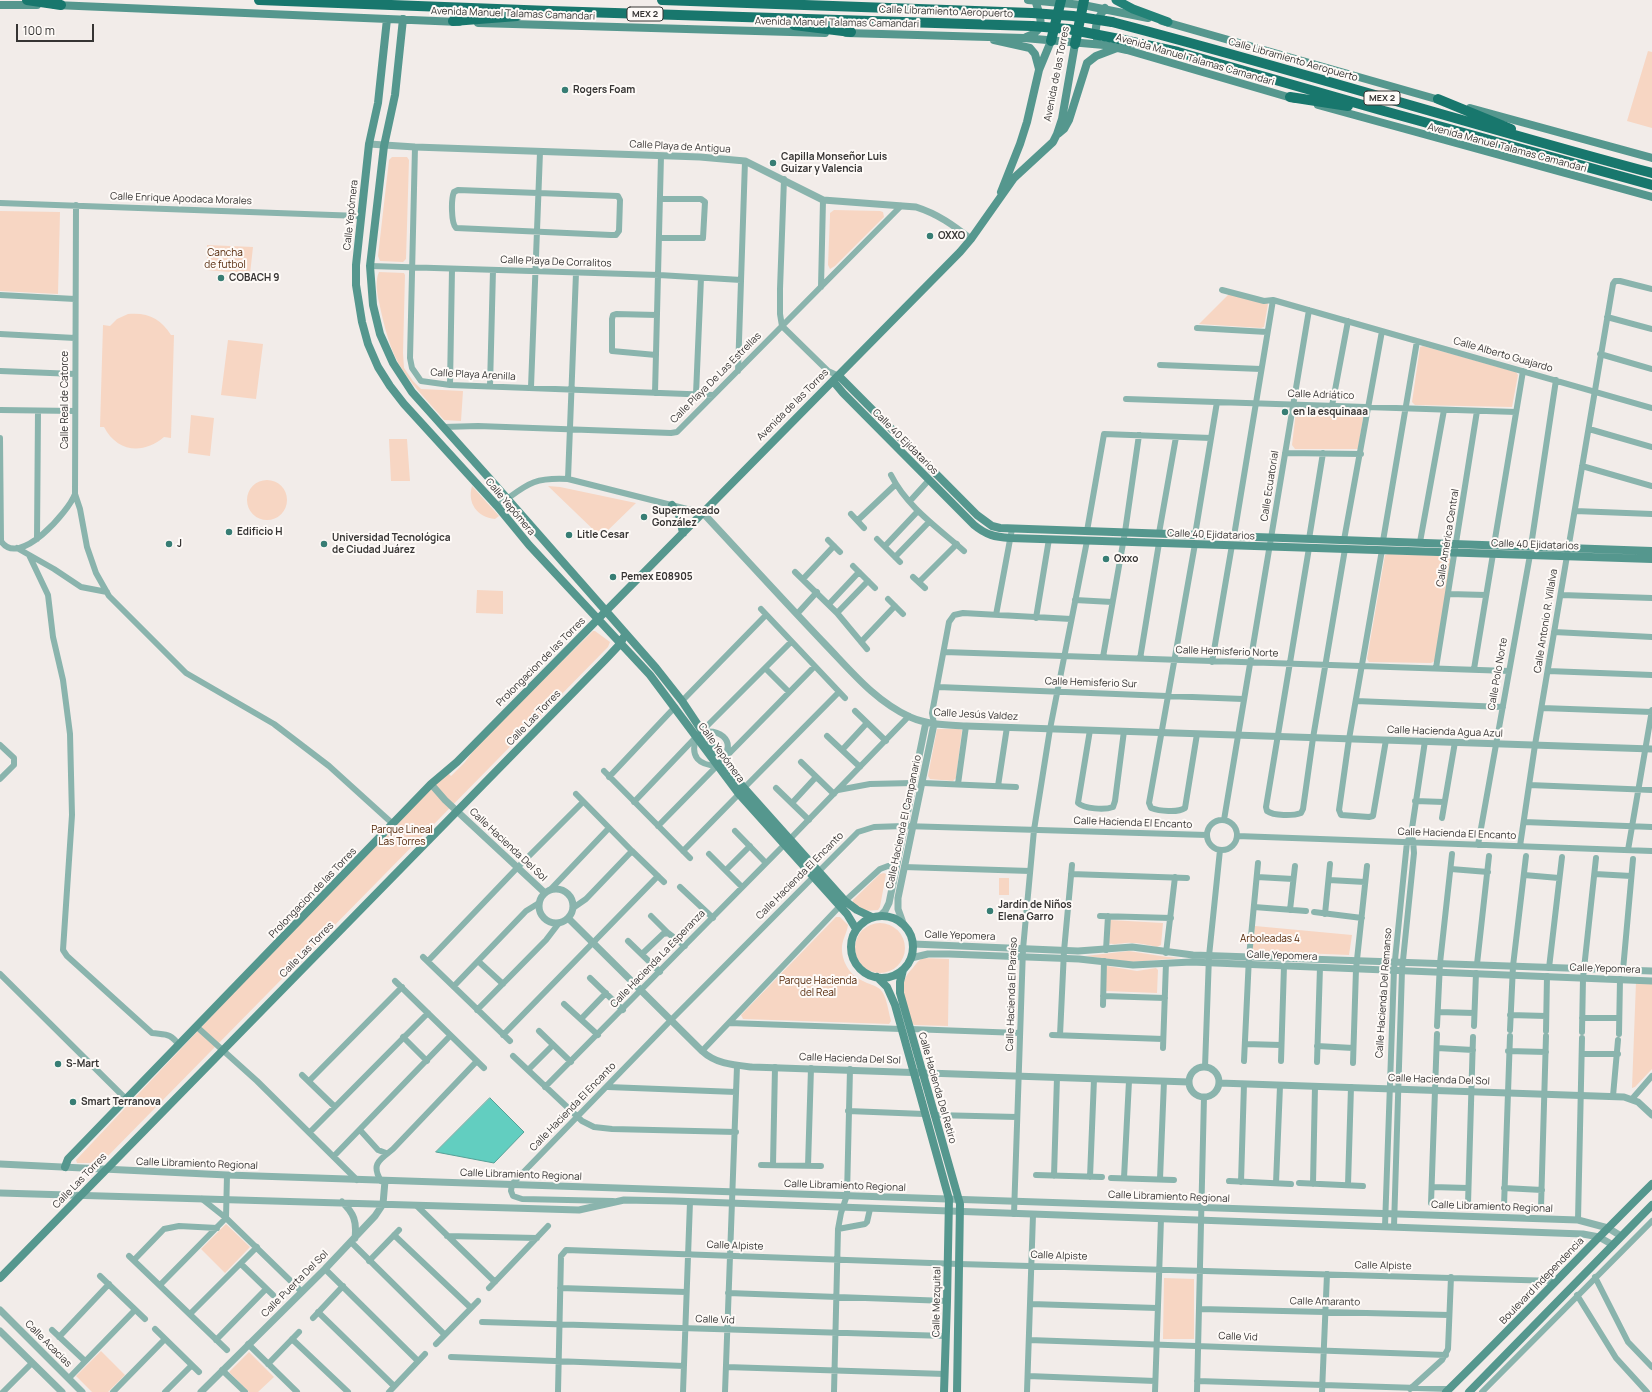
<!DOCTYPE html>
<meta charset="utf-8">
<style>
body{margin:0}
#map{position:relative;width:1652px;height:1392px;overflow:hidden;background:#f2ece9;font-family:Manrope,sans-serif}
canvas{display:block}
.scale{position:absolute;left:16px;top:24px;width:78px;height:18px;box-sizing:border-box;border:2px solid #363433;border-top:0;padding-left:5px;font-size:12px;line-height:14px;white-space:nowrap;color:#363433;-webkit-text-stroke:3px #fefaf7;paint-order:stroke}
</style>
<div id="map">
<canvas width="1652" height="1392"></canvas>
<div class="scale">100 m</div>
</div>
<script>
const ctx = document.querySelector('canvas').getContext('2d');
ctx.lineJoin = 'round';
function fill(path, color) {
  ctx.fillStyle = color;
  ctx.fill(path, 'evenodd');
}
function strokePath(path, color, width, dash) {
  ctx.strokeStyle = color;
  ctx.lineWidth = width;
  ctx.lineCap = dash ? 'butt' : 'round';
  ctx.setLineDash(dash || []);
  ctx.stroke(path);
}
function write(font, color, halo, rows, align = 'center') {
  ctx.font = font + ' Manrope,sans-serif';
  ctx.lineWidth = 4;
  ctx.setLineDash([]);
  ctx.textBaseline = 'middle';
  ctx.strokeStyle = halo;
  ctx.fillStyle = color;
  for (const [text, x, y, turn = 0] of rows) {
    ctx.save();
    ctx.translate(x, y);
    ctx.rotate((+turn || 0) * Math.PI / 180);
    ctx.textAlign = isNaN(turn) ? turn : align;
    if (halo) ctx.strokeText(text, 0, 0);
    ctx.fillText(text, 0, 0);
    ctx.restore();
  }
}
const green = new Path2D(`
 M1648,51L1652,52V128L1627,121Z
 M392,157H407L409,160L406,259L403,262L380,261L378,256L389,160Z
 M834,210L880,211L883,212L884,217L835,266L830,269L828,265L830,216V213Z
 M0,211L60,212L58,294L0,291Z
 M207,245L253,247L250,274L207,270Z
 M379,272L404,273L405,275L403,353L404,368L413,381L421,389L463,391L461,421L444,420C431,404 415,389 403,371C390,351 384,326 379,302C377,294 375,280 379,272Z
 M1229,294L1267,303L1268,304L1264,327L1261,328L1199,324Z
 M128,314C148,312 161,319 171,335H174L171,438L164,437C143,455 117,452 104,427H100L103,325L110,326L117,319Z
 M228,340L263,344L256,399L221,395Z
 M1423,346L1516,372L1518,375L1512,407L1415,405L1412,402L1420,347Z
 M1299,408L1363,411L1364,412L1358,449H1295L1292,445L1296,411Z
 M191,415L214,418L210,456L188,453Z
 M389,439H407L410,481H391Z
 M247 500a20 20 0 1 1 40 0a20 20 0 1 1-40 0Z
 M472,486L499,516L495,519C477,517 467,503 472,486Z
 M548,486L560,487L636,503L601,537Z
 M1388,554L1448,556L1451,560L1435,661L1431,663L1369,662L1367,659L1385,555Z
 M477,590L503,591V614L476,613Z
 M593,631H595L610,642L608,647L101,1163H77L76,1160L393,824L448,773L451,776L465,762L481,740Z
 M937,729H959L962,730L956,778L953,781L930,779L928,776Z
 M884,873L886,874L880,907L878,910L864,911L853,903V900L880,874Z
 M999,878H1009V895H999Z
 M836,917H840L848,925C847,933 843,938 842,946C841,960 849,975 863,981C868,984 875,985 880,989C887,996 888,1011 891,1021L889,1024L743,1019L741,1015Z
 M1110,920L1163,923L1161,945L1157,947C1148,945 1140,943 1131,943C1124,942 1115,946 1108,943Z
 M855 948a25 25 0 1 1 50 0a25 25 0 1 1-50 0Z
 M1255,926L1352,935L1349,955L1252,951Z
 M1129,951L1167,957L1181,958L1132,962L1085,956Z
 M923,958L949,959L948,1026L914,1025L912,1023C907,1005 896,987 910,971C915,966 916,962 923,958Z
 M1107,966L1137,971L1156,968L1158,970L1157,993L1105,991L1106,967Z
 M1636,982L1652,983V1069L1635,1087L1632,1088Z
 M226,1224L250,1247L225,1273L201,1249Z
 M1164,1278L1194,1279V1339H1163Z
 M101,1351L125,1375L108,1392H92L76,1376Z
 M249,1352L274,1377L258,1392H249L229,1372Z`);
const water = new Path2D(`
 M490,1098L524,1132L494,1163L436,1152Z`);
const minor = new Path2D(`
 M415,147L410,358L412,368L421,381L450,385L713,395
 M784,179L780,289V314L782,326L828,371L839,376
 M458,190L618,196L620,200L619,231L616,235H611L456,228C451,223 451,199 454,192Z
 M0,203L360,216
 M660,238H703L705,202L701,199H661
 M370,266L659,275L741,280
 M821,287L823,200
 M1222,290L1264,301L1273,300L1652,408
 M0,295L75,299
 M1607,317L1652,329
 M1197,328L1267,332
 M0,334L75,338
 M1600,354L1652,369
 M656,355L612,351V319L613,315L616,314L657,315
 M1160,365L1261,369
 M0,371L75,374
 M738,371L745,161
 M450,385L452,269
 M490,386L493,270
 M531,387L540,152
 M655,393L661,156
 M696,394L701,278
 M1126,399L1516,412
 M1332,406L1348,321
 M0,410L75,411
 M443,427L478,426L671,433L677,432L901,206
 M1589,429L1652,447
 M0,438L1,541C19,569 69,511 75,494L76,205
 M1285,453L1361,454
 M1582,466L1652,486
 M891,475C907,507 938,528 964,551
 M568,479L576,273
 M75,494L80,509L87,547L96,573L109,596L186,673L274,724L329,766L393,824
 M910,501L929,480
 M497,506C526,486 530,477 568,479L703,513
 M1575,511L1652,514
 M851,514L864,528
 M858,520L896,484
 M1087,531L1104,434L1211,438
 M1159,533L1176,437
 M1195,535L1217,402
 M1234,536L1273,300
 M37,539L38,411
 M877,539L900,562
 M1309,539L1323,453
 M828,540L840,552
 M1344,540L1382,331
 M1383,541L1417,341
 M1420,542L1444,410
 M1195,544L1149,803L1151,808C1159,811 1178,813 1185,808L1197,734
 M1494,545L1523,371
 M885,546L918,511
 M1531,546L1556,380
 M17,548L54,569L81,587L107,592
 M1309,548L1266,807L1267,811C1274,816 1293,816 1301,813L1303,809L1313,738L1345,549
 M1382,550L1349,739L1339,810L1341,815L1369,817L1373,816L1386,740
 M29,555L48,595L53,637L63,680L70,734L72,815L63,950L67,956L152,1033C167,1035 170,1033 179,1045
 M895,557L929,522
 M853,566L875,588
 M795,572L837,613L867,649
 M913,577L925,588
 M803,579L834,546
 M919,582L957,544
 M1449,594L1486,595
 M1561,595L1652,598
 M888,599L903,614
 M1075,600L1112,602
 M829,604L859,572
 M761,609L845,698
 M837,613L868,581
 M797,614L817,592
 M996,615L1012,529
 M1036,618L1049,539
 M1554,632L1652,637
 M861,642L895,606
 M944,652L1509,671
 M1103,657L1125,532L1139,435
 M1140,659L1159,543
 M1212,662L1232,545
 M765,668L789,692
 M1436,668L1477,411
 M1474,669L1493,554
 M1548,671L1652,675
 M938,687L1243,699
 M682,701L766,615
 M1356,701L1503,707
 M1542,708L1652,712
 M855,711L886,741
 M934,724L932,713L949,622L954,615L963,613L1071,619
 M1090,730L1078,803C1084,809 1105,810 1113,807L1115,801L1124,731
 M702,732C719,729 734,739 725,756
 M827,736L860,767
 M696,739C690,757 699,765 717,766
 M0,745L14,758V765L0,779
 M842,750L867,723
 M801,762L834,794
 M604,771L690,858
 M609,777L675,707
 M923,783L1016,787
 M958,784L966,726
 M1529,785L1652,790
 M998,786L1007,727
 M744,788L839,692
 M776,788L809,820
 M838,790L870,784L913,783
 M576,794L632,851L664,882
 M1415,801L1444,802
 M634,802L696,737L791,642
 M792,803L816,777
 M1442,818L1455,742
 M1207 835a15 15 0 1 1 30 0a15 15 0 1 1-30 0Z
 M1224,820L1309,310
 M1524,822L1652,827
 M658,826L814,667
 M735,831L766,863
 M1237,836L1652,851
 M790,839L909,716
 M1478,845L1530,555
 M1520,846L1535,745L1613,284L1615,281H1620L1652,289
 M1628,850L1652,710
 M683,851L739,794
 M709,854L742,887
 M904,867L1030,871
 M1451,869L1488,872
 M726,870L750,846
 M1071,874L1187,878
 M1595,874L1631,876
 M1524,875L1559,878
 M1257,877L1293,879
 M1329,880L1365,882
 M680,887L713,918
 M550,890L609,828
 M845,901L880,869L888,866L896,867
 M1254,907L1306,911
 M573,908L586,899L632,851
 M1290,910L1295,866
 M1314,912L1362,918
 M1325,914L1330,864
 M651,916L668,933L685,946
 M1100,916L1171,918
 M628,941L660,972
 M1106,950L1108,916
 M1166,953L1175,877
 M642,954L663,934L668,933
 M423,957L510,1041
 M428,961L517,868L583,802
 M478,961L503,984
 M1477,964L1489,856
 M1549,968L1562,857
 M1623,970L1633,859
 M0,974L126,1099
 M590,978L623,1010
 M395,981L484,1068
 M454,986L526,911L539,903
 M1103,996L1165,998
 M564,1004L598,1035
 M1103,1005L1104,961
 M477,1010L546,940L559,923
 M1438,1012L1474,1013
 M1510,1015L1546,1016
 M1582,1018H1619
 M581,1019L606,993
 M729,1023L901,1029
 M1437,1026L1440,963L1452,854
 M1474,1026L1476,973
 M197,1027L257,1081L357,1180
 M910,1029L1020,1033
 M1510,1030L1513,966L1526,856
 M539,1031L571,1062
 M1546,1031L1547,976
 M1582,1032L1583,978L1596,858
 M1619,1034L1620,979
 M503,1035L658,876
 M1052,1035L1163,1039
 M1060,1035L1064,951L1072,865
 M403,1037L427,1061
 M1245,1044L1281,1045
 M1317,1046L1353,1048
 M1163,1048L1166,963
 M1437,1048L1473,1050
 M702,1051L840,906
 M1508,1051L1546,1052
 M1582,1054H1618
 M513,1056L582,1121L594,1127L612,1129L736,1132
 M1244,1061L1249,957L1258,863
 M1281,1061L1284,966
 M1317,1062L1320,967
 M1353,1063L1356,969L1367,866
 M1205,1067L1209,956L1220,850
 M528,1070L553,1045
 M302,1075L334,1106
 M309,1081L402,987
 M545,1087L784,845
 M608,1087L736,1092
 M1613,1096L1618,1040
 M1632,1099L1652,1076
 M848,1111L924,1114
 M934,1115L1017,1117
 M360,1130L378,1150L386,1153
 M310,1132L428,1013
 M334,1156L450,1036
 M761,1165L821,1166
 M773,1165L775,1067
 M808,1166L811,1068
 M1036,1175L1102,1177
 M1054,1176L1057,1077
 M1090,1177L1094,1079
 M1111,1178L1174,1180
 M1124,1178L1129,1081
 M1160,1179L1164,1081
 M381,1181C370,1163 381,1159 393,1149L477,1061
 M1229,1181L1291,1184
 M1241,1182L1244,1084
 M1276,1183L1280,1086
 M1299,1183L1363,1186
 M1313,1184L1315,1086
 M1348,1185L1351,1087
 M1432,1187L1468,1188
 M1504,1188L1542,1190
 M202,1199L226,1218L302,1292
 M613,1201L522,1199L513,1196L511,1191L512,1184L671,1020L858,832L874,827L904,826L1207,835
 M1431,1203L1437,1034
 M1468,1204L1473,1037
 M417,1206L495,1282
 M1504,1206L1510,1036
 M1541,1207L1546,1036
 M1014,1214L1023,949L1034,830L1050,729L1087,541
 M226,1218L227,1175
 M1578,1220L1582,1038
 M1385,1226L1394,970L1407,842L1411,835L1425,741
 M1394,1226L1402,970L1414,853L1413,840
 M838,1229L865,1224L867,1222L870,1209
 M394,1235L471,1308
 M447,1236L537,1238
 M351,1242L444,1334
 M129,1256L227,1350
 M134,1260L164,1229L179,1226L217,1228
 M369,1261L399,1230
 M241,1264L273,1295
 M325,1269L418,1361
 M100,1276L145,1319
 M1595,1277L1628,1342L1652,1367
 M160,1285L226,1218
 M489,1288L548,1226
 M560,1288L686,1292
 M728,1293L947,1301
 M1577,1295L1616,1358L1647,1392
 M1031,1304L1157,1308
 M1200,1309L1449,1315
 M318,1312L394,1386
 M190,1314L257,1247
 M313,1318L343,1286
 M482,1322L946,1336
 M155,1329L199,1372
 M52,1330L85,1361
 M59,1337L109,1284
 M292,1339L348,1392
 M216,1340L266,1289
 M1029,1340L1446,1355
 M248,1344L297,1392
 M436,1344L478,1301
 M451,1357L684,1366
 M268,1364L299,1332
 M726,1367L945,1374
 M222,1370L245,1392
 M1028,1376L1155,1381
 M69,1378L135,1310
 M1197,1381L1449,1389
 M1410,1389L1442,1360L1448,1349L1451,1277
 M3,1392L32,1363
 M113,1392L165,1339
 M165,1392L192,1365
 M389,1392L425,1354
 M558,1392L561,1256L566,1250L959,1264L1556,1281
 M683,1392L690,1202
 M725,1392L737,1066
 M834,1392L838,1229L841,1213L847,1195L850,1069
 M1027,1392L1033,1215
 M1155,1392L1161,1219
 M1197,1392C1200,1294 1201,1195 1204,1097
 M1322,1392L1327,1274
 M1482,1392L1652,1221`);
const tertiary = new Path2D(`
 M369,144L415,147L700,157L745,161L823,200L916,207C938,214 953,225 971,239
 M703,513C744,557 784,601 825,644C851,671 875,701 910,717C928,725 947,725 966,726L1652,749
 M431,784L445,800L545,893
 M539 906a17 17 0 1 1 34 0a17 17 0 1 1-34 0Z
 M880,916L885,911L889,903L926,722
 M568,918L702,1051C716,1064 733,1065 752,1067L1189,1082
 M903,923L898,909V898L934,724
 M913,944L1078,951L1132,947L1193,955L1652,971
 M911,958L928,954H949L1079,959L1133,965L1191,962L1652,981
 M1189 1082a15 15 0 1 1 30 0a15 15 0 1 1-30 0Z
 M1219,1083L1624,1097L1638,1102L1652,1115
 M0,1164L227,1175L1578,1220L1608,1228L1621,1236
 M0,1193L579,1210L624,1200L674,1201L1583,1234L1599,1237L1613,1245
 M342,1202C354,1213 357,1222 355,1238
 M0,1310L82,1392
 M0,1331L62,1392
 M201,1392L325,1269L375,1216L383,1204L385,1181`);
const secondary = new Path2D(`
 M1028,0L1083,5L1148,18
 M0,5H37
 M55,5L459,22
 M387,19L378,103L369,144L356,265V285L362,322L368,344L378,367L390,386L404,404L497,506L529,545L650,675L739,794L847,914L856,929
 M403,19L395,95L384,146L370,266L373,305L380,334L393,363L412,392L489,478L656,668L682,701L722,761L744,788L845,901L857,910L872,917
 M1162,21L1443,101
 M478,23L825,33
 M846,33L1024,38L1104,45L1127,50L1295,99
 M1026,37C1047,30 1041,18 1035,0
 M1097,39C1093,28 1099,16 1105,8
 M994,40L1030,48L1035,54L1039,69
 M1318,105L1652,197
 M1470,108L1652,158
 M1058,134L1064,129L1069,120L1087,63L1096,56L1117,48
 M1001,192L1020,144L1027,122L1039,70L1051,41
 M839,376L977,515L992,526L1000,528L1652,551
 M833,381L843,393L974,525C986,535 995,537 1010,538L1652,559
 M672,505L679,515L683,533
 M851 947a31 31 0 1 1 62 0a31 31 0 1 1-62 0Z
 M903,970L900,982V993L960,1204L957,1392
 M877,977L887,987L895,1005L949,1199L947,1301L944,1392
 M65,1167L68,1159L431,784L457,762L960,252L971,239L1014,178L1053,142L1057,134L1062,119L1075,44
 M0,1278L606,659L621,643L623,638
 M1446,1392C1516,1324 1583,1252 1652,1184
 M1469,1392L1652,1205`);
const primary = new Path2D(`
 M1116,0L1133,9L1168,22`);
const trunk = new Path2D(`
 M27,0L61,5
 M259,0L550,11L1032,26
 M662,0L1032,13
 M453,21L517,16
 M1112,22C1293,69 1472,125 1652,173
 M794,25L851,32
 M1119,39L1178,52L1384,111L1652,185
 M1051,41L1061,0
 M1075,44L1084,0
 M1290,97L1348,106
 M1438,99L1511,129`);
const trunkBridge = new Path2D(`
 M1032,13L1073,16L1112,22
 M1032,26L1068,29L1119,39`);
const markers = [
 [565,90,4,"#377d74"],
 [773,163,4,"#377d74"],
 [930,236,4,"#377d74"],
 [221,278,4,"#377d74"],
 [1285,412,4,"#377d74"],
 [644,517,4,"#377d74"],
 [229,532,4,"#377d74"],
 [569,535,4,"#377d74"],
 [169,544,4,"#377d74"],
 [324,544,4,"#377d74"],
 [1106,559,4,"#377d74"],
 [613,577,4,"#377d74"],
 [990,911,4,"#377d74"],
 [58,1064,4,"#377d74"],
 [73,1102,4,"#377d74"]
];
const shields = [
 [645,14,36],
 [1382,98,36]
];
const shieldNames = [
 ["MEX 2",645,14],
 ["MEX 2",1382,98]
];
const streetNames = [
 ["Calle Libramiento Aeropuerto",946,12,2],
 ["Avenida Manuel Talamas Camandari",513,14,2],
 ["Avenida Manuel Talamas Camandari",837,23,1],
 ["Avenida Manuel Talamas Camandari",1195,60,16],
 ["Calle Libramiento Aeropuerto",1293,60,16],
 ["Avenida de las Torres",1057,74,-79],
 ["Calle Playa de Antigua",680,147,3],
 ["Avenida Manuel Talamas Camandari",1507,148,15],
 ["Calle Enrique Apodaca Morales",181,199,2],
 ["Calle Yepómera",351,215,-84],
 ["Calle Playa De Corralitos",556,262,2],
 ["Calle Alberto Guajardo",1503,355,16],
 ["Calle Playa Arenilla",473,375,3],
 ["Calle Playa De Las Estrellas",716,378,-45],
 ["Calle Adriático",1321,395,2],
 ["Calle Real de Catorce",65,400,-90],
 ["Avenida de las Torres",793,405,-45],
 ["Calle 40 Ejidatarios",905,442,45],
 ["Calle Ecuatorial",1270,486,-81],
 ["Calle Yepómera",510,507,50],
 ["Calle 40 Ejidatarios",1211,535,2],
 ["Calle América Central",1448,538,-81],
 ["Calle 40 Ejidatarios",1535,545,2],
 ["Calle Antonio R. Villalva",1546,621,-81],
 ["Calle Hemisferio Norte",1227,652,2],
 ["Prolongacion de las Torres",541,662,-45],
 ["Calle Polo Norte",1498,674,-80],
 ["Calle Hemisferio Sur",1091,683,2],
 ["Calle Jesús Valdez",976,715,3],
 ["Calle Las Torres",534,718,-46],
 ["Calle Hacienda Agua Azul",1445,732,2],
 ["Calle Yepómera",721,753,54],
 ["Calle Hacienda El Campanario",904,822,-78],
 ["Calle Hacienda El Encanto",1133,823,2],
 ["Calle Hacienda El Encanto",1457,834,2],
 ["Calle Hacienda Del Sol",508,845,43],
 ["Calle Hacienda El Encanto",800,876,-45],
 ["Prolongacion de las Torres",313,893,-46],
 ["Calle Yepomera",960,936,2],
 ["Calle Las Torres",307,950,-46],
 ["Calle Yepomera",1282,956,2],
 ["Calle Hacienda La Esperanza",658,959,-46],
 ["Calle Yepomera",1605,969,2],
 ["Calle Hacienda Del Remanso",1384,993,-86],
 ["Calle Hacienda El Paraíso",1012,994,-88],
 ["Calle Hacienda Del Sol",850,1059,2],
 ["Calle Hacienda Del Sol",1439,1080,2],
 ["Calle Hacienda Del Retiro",937,1088,74],
 ["Calle Hacienda El Encanto",573,1107,-46],
 ["Calle Libramiento Regional",197,1164,2],
 ["Calle Libramiento Regional",521,1175,2],
 ["Calle Las Torres",80,1181,-46],
 ["Calle Libramiento Regional",845,1186,2],
 ["Calle Libramiento Regional",1169,1197,2],
 ["Calle Libramiento Regional",1492,1207,2],
 ["Calle Alpiste",735,1246,2],
 ["Calle Alpiste",1059,1256,2],
 ["Calle Alpiste",1383,1266,1],
 ["Boulevard Independencia",1542,1281,-46],
 ["Calle Puerta Del Sol",295,1284,-45],
 ["Calle Mezquital",937,1302,-89],
 ["Calle Amaranto",1325,1302,1],
 ["Calle Vid",715,1320,2],
 ["Calle Vid",1238,1337,2],
 ["Calle Acacias",48,1344,45]
];
const poiNames = [
 ["Rogers Foam",573,90],
 ["Capilla Monseñor Luis",781,157],
 ["Guizar y Valencia",781,169],
 ["OXXO",938,236],
 ["COBACH 9",229,278],
 ["en la esquinaaa",1293,412],
 ["Supermecado",652,511],
 ["González",652,523],
 ["Edificio H",237,532],
 ["Litle Cesar",577,535],
 ["Universidad Tecnológica",332,538],
 ["de Ciudad Juárez",332,550],
 ["J",177,544],
 ["Oxxo",1114,559],
 ["Pemex E08905",621,577],
 ["Jardín de Niños",998,905],
 ["Elena Garro",998,917],
 ["S-Mart",66,1064],
 ["Smart Terranova",81,1102]
];
const parkNames = [
 ["Cancha",225,253],
 ["de futbol",225,265],
 ["Parque Lineal",402,830],
 ["Las Torres",402,842],
 ["Arboleadas 4",1270,939],
 ["Parque Hacienda",818,981],
 ["del Real",818,993]
];
fill(green, '#f7d6c3');
fill(water, '#62cec0');
strokePath(water, '#55a096', 1);
strokePath(minor, '#8ab4ad', 6);
strokePath(tertiary, '#8ab4ad', 7);
strokePath(secondary, '#55978e', 8);
strokePath(primary, '#238277', 9);
strokePath(trunk, '#18776d', 10);
strokePath(trunkBridge, '#18776d', 10);
for (const [x, y, r, color] of markers) {
  const dot = new Path2D();
  dot.arc(x, y, r, 0, 2 * Math.PI);
  ctx.fillStyle = color;
  ctx.fill(dot);
  strokePath(dot, '#fefaf7', 1.5);
}
for (const [x, y, w] of shields) {
  const box = new Path2D();
  box.roundRect(x - w / 2, y - 7, w, 14, 3);
  ctx.fillStyle = '#fefaf7';
  ctx.fill(box);
  strokePath(box, '#363433', 1);
}
write('bold 9px', '#363433', null, shieldNames);
write('10px', '#363433', '#fefaf7', streetNames);
write('bold 10px', '#363433', '#fefaf7', poiNames, 'left');
write('10px', '#532606', '#fefaf7', parkNames);
</script>
